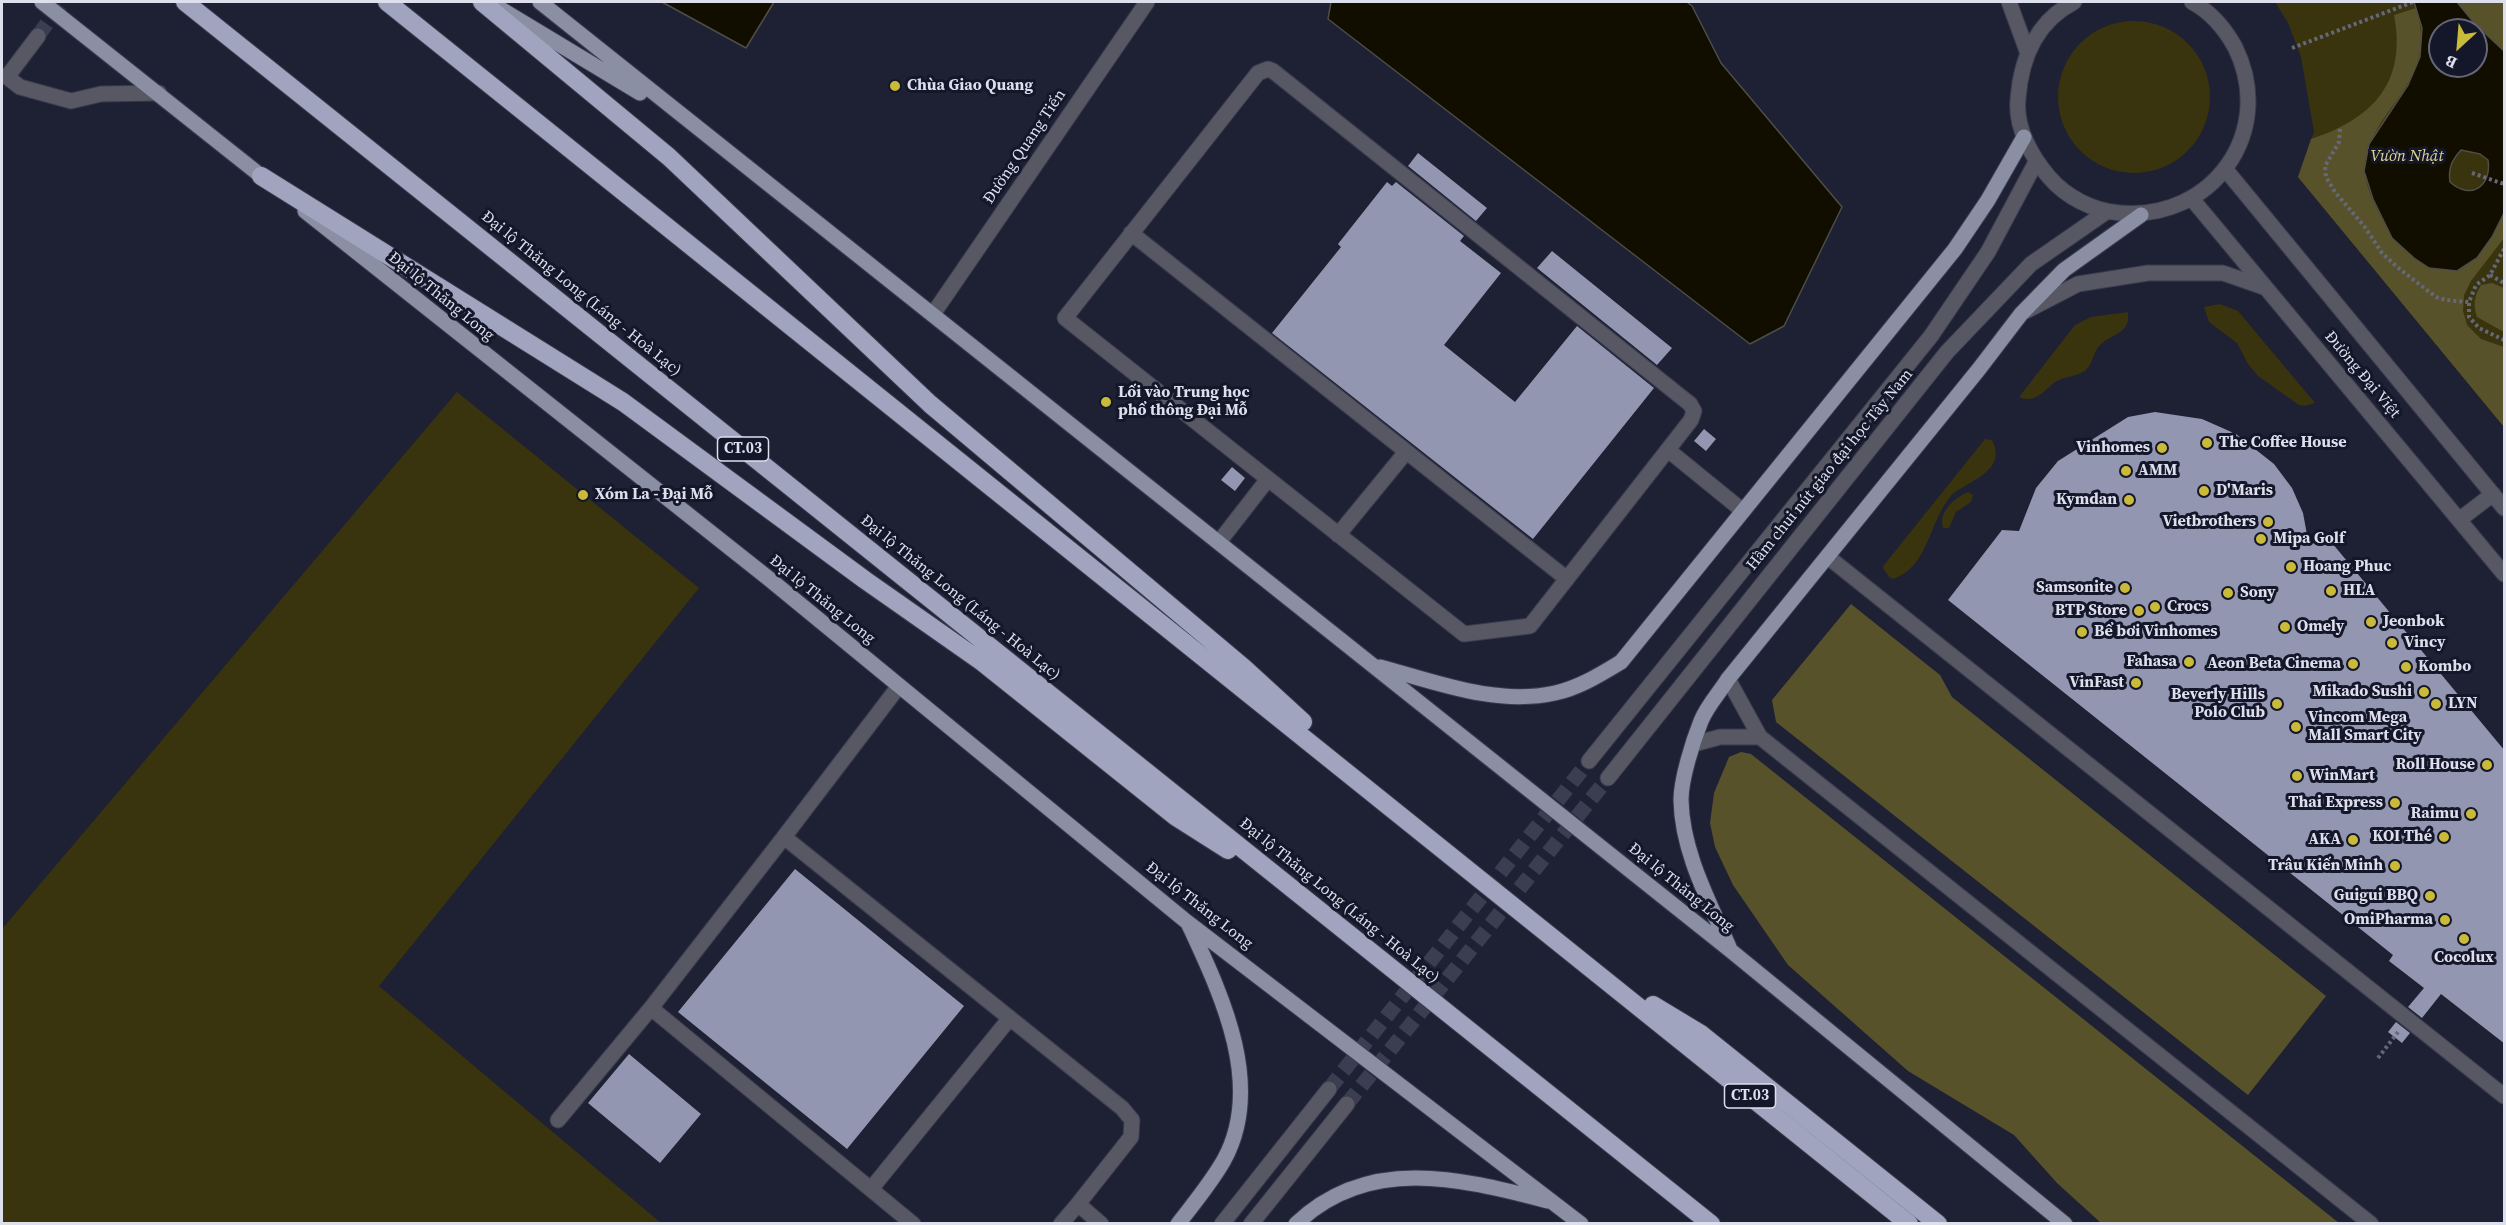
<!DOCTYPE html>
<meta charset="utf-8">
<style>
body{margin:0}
#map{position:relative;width:2506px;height:1225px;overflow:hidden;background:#1e2034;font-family:"Source Serif 4",serif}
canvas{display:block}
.frame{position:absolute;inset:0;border:3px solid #dddfed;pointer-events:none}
.north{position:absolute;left:2428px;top:18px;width:60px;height:60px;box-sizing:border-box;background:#141629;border:2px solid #646677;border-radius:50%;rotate:206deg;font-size:16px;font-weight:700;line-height:24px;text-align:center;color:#dddfed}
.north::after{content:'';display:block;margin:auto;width:21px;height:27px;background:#caba39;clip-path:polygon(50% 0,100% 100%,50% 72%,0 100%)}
</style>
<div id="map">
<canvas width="2506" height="1225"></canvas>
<div class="frame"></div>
<div class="north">B</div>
</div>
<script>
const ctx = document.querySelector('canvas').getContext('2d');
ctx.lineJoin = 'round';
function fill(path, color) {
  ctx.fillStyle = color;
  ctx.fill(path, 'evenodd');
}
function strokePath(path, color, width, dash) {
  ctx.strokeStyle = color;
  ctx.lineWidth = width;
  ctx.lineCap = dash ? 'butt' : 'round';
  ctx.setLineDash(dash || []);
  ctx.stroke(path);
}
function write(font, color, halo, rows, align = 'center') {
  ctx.font = font + ' "Source Serif 4",serif';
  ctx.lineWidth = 6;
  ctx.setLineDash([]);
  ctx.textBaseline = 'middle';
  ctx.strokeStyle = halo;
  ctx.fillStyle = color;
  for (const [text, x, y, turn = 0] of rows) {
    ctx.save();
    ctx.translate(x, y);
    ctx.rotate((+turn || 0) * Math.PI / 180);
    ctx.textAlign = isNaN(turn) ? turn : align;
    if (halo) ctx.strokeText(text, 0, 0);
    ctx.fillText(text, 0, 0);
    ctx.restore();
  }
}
const green = new Path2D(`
 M2275,2H2504V427L2298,177L2314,132L2301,57L2288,23ZM2440,30H2476V66H2440Z
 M2058 97a76 76 0 1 1 152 0a76 76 0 1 1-152 0Z
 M2220,304L2238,311L2315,403L2305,406L2299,405L2258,376L2248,364L2237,343L2209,322L2204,307Z
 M2128,312C2131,334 2112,333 2100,345C2093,352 2093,363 2086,370C2077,377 2064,376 2055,382C2043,391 2036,404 2019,397L2075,325L2091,317Z
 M457,392L699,588L379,986L661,1223H2V929Z
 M1985,439L1992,440C2009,473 1963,482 1950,497C1929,522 1928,568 1893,579L1889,577L1883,568L1884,565Z
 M1968,492L1973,495L1971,502L1956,512L1949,528H1943C1938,512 1954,498 1968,492Z`);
const forest = new Path2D(`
 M2457,2H2504V51L2475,24Z
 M2416,8C2441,86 2367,107 2365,170C2364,189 2384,221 2392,238L2492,237L2504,213V238L2471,281L2464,295L2463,311L2467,325L2481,339L2504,347V427L2298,177L2311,139C2373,119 2407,82 2394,15Z
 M2492,283L2504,288V332L2477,317C2473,304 2474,297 2481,285Z
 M1851,604L1940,675L1952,697L2326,996L2248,1095L1776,722L1772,700Z
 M1741,752L1751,754L2339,1223H2101L2057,1183L2014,1135L1908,1071L1788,965L1733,885L1715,847L1710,823L1714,793L1729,757Z`);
const water = new Path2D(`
 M662,2H774L746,48Z
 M1331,2H1687L1692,6L1721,63L1842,207L1784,326L1750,344L1328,19Z
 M2414,2H2457L2475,24L2504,51V213L2492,237L2477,258L2457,271L2429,268L2414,258L2392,238L2373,199L2364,171L2369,144L2408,85L2420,57L2422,28ZM2440,30H2476V66H2440ZM2461,150L2480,154L2488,160C2492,186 2471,201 2450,182C2448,168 2452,160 2461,150Z`);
const building = new Path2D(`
 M1418,153L1487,208L1476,221L1408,166Z
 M1387,182L1392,186L1396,182L1464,236L1460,241L1501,273L1444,345L1515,402L1577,326L1654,388L1533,539L1272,333L1341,247L1338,244Z
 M1552,251L1672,348L1657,365L1537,268Z
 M2155,412L2202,419L2236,434L2274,464L2292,488L2303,513L2308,540L2327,537L2505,751V1044L2441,994L2422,1018L2408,1007L2424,988L2389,961L2393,955L1948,600L2002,530L2019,531L2036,488L2058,461L2128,417Z
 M1704,429L1716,439L1706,451L1694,441Z
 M1232,467L1245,478L1235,491L1221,480Z
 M795,869L964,1006L847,1149L678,1012Z
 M2396,1022L2410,1033L2402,1043L2388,1032Z
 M629,1054L701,1114L660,1163L588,1103Z`);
const minorTunnel = new Path2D(`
 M38,36L62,2
 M1329,1089L1589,761
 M1347,1104L1608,778`);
const path = new Path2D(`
 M2292,48L2413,2
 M2340,129L2339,142L2325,166L2326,177L2335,192L2364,226L2382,253L2397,267L2436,297L2446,300L2469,302
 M2472,173L2504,184
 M2504,249L2490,275L2476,285L2469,302V317L2479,328L2504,340
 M2490,275L2504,283
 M2378,1058L2398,1032`);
const minor = new Path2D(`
 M2009,2L2027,51
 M2074,2C2037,21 2021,58 2018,99C2015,127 2031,156 2049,177C2066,197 2093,211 2120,213C2212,221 2277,132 2235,47C2225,29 2211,12 2192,2
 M1268,69L1273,71L1690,404L1694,411L1691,420L1530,626L1464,634L1065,318L1258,73Z
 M2,76L7,77L20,87L71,101L101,94L159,93
 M7,77L38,36
 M2226,170L2504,508
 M2192,199L2504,574
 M1131,233L1567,579
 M2026,311L2078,284L2148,273H2223L2266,288
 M933,314L1147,2
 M1668,450L1743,511
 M2459,520L2493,494
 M1338,535L1406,452
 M1219,542L1268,479
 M1828,557L2504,1096
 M1728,679L1760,737L2371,1224
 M899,686L784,837L1122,1108L1132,1120L1131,1137L1078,1204L1101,1224
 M1694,744L1720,737H1760
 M1589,761L1931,336L1988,252L2036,162
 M1608,778L1947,352L2031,264L2106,212
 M784,837L651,1008L913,1224
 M558,1120L651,1008
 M871,1189L1010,1018
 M1061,1224L1078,1204
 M1222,1224L1329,1089
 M1251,1224L1347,1104`);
const major = new Path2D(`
 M42,2L270,183
 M540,2L1730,950L2065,1224
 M499,8L640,93
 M305,211L768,578L1187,922L1581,1224
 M1380,667C1436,682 1496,706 1555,693C1579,688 1601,674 1621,662L1955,249L1988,200L2024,137
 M1729,947C1709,901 1682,852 1681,800C1681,779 1693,741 1701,721C1707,706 1720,692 1728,679L1979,369L2021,314L2064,270L2141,215
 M1178,1224C1194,1203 1211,1183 1224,1160C1265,1085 1221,994 1189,925
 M1296,1224C1369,1154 1462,1179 1548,1201`);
const highway = new Path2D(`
 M185,2L1711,1224
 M387,2L1909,1224
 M482,2L669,157L930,404L1244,668L1303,722
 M261,176L623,402L865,580L982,662L1176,817L1228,850
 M1653,1005L1701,1034L1938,1224`);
const markers = [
 [895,86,6,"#caba39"],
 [1106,402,6,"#caba39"],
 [2207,443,6,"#caba39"],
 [2162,448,6,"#caba39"],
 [2126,471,6,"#caba39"],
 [2204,491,6,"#caba39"],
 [583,495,6,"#caba39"],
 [2129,500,6,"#caba39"],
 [2268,522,6,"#caba39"],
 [2261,539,6,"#caba39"],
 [2291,567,6,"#caba39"],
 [2125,588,6,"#caba39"],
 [2331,591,6,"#caba39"],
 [2228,593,6,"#caba39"],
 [2155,607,6,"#caba39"],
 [2139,611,6,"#caba39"],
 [2371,622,6,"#caba39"],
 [2285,627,6,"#caba39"],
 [2082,632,6,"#caba39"],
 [2392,643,6,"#caba39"],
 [2189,662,6,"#caba39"],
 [2353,664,6,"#caba39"],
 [2406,667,6,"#caba39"],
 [2136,683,6,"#caba39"],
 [2424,692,6,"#caba39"],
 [2277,704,6,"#caba39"],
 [2436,704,6,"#caba39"],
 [2296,727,6,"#caba39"],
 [2487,765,6,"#caba39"],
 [2297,776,6,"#caba39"],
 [2395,803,6,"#caba39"],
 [2471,814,6,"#caba39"],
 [2444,837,6,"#caba39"],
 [2353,840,6,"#caba39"],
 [2395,866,6,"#caba39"],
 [2430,896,6,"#caba39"],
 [2445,920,6,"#caba39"],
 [2464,939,6,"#caba39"]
];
const shields = [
 [743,449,51],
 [1750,1096,51]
];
const shieldNames = [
 ["CT.03",743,449],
 ["CT.03",1750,1096]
];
const poiNames = [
 ["Chùa Giao Quang",907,86],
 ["Lối vào Trung học",1118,393],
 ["phổ thông Đại Mỗ",1118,411],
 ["The Coffee House",2219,443],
 ["Vinhomes",2150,448,"right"],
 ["AMM",2138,471],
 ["D'Maris",2216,491],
 ["Xóm La - Đại Mỗ",595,495],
 ["Kymdan",2117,500,"right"],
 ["Vietbrothers",2256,522,"right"],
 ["Mipa Golf",2273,539],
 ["Hoang Phuc",2303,567],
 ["Samsonite",2113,588,"right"],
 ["HLA",2343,591],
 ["Sony",2240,593],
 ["Crocs",2167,607],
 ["BTP Store",2127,611,"right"],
 ["Jeonbok",2383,622],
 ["Omely",2297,627],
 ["Bể bơi Vinhomes",2094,632],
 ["Vincy",2404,643],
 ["Fahasa",2177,662,"right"],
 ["Aeon Beta Cinema",2341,664,"right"],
 ["Kombo",2418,667],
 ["VinFast",2124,683,"right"],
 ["Mikado Sushi",2412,692,"right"],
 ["Beverly Hills",2265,695,"right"],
 ["Polo Club",2265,713,"right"],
 ["LYN",2448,704],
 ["Vincom Mega",2308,718],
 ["Mall Smart City",2308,736],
 ["Roll House",2475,765,"right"],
 ["WinMart",2309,776],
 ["Thai Express",2383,803,"right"],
 ["Raimu",2459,814,"right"],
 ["KOI Thé",2432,837,"right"],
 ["AKA",2341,840,"right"],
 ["Trâu Kiến Minh",2383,866,"right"],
 ["Guigui BBQ",2418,896,"right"],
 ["OmiPharma",2433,920,"right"],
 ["Cocolux",2464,958,"center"]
];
const streetNames = [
 ["Đường Quang Tiến",1025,147,-56],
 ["Đại lộ Thăng Long (Láng - Hoà Lạc)",581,294,39],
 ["Đại lộ Thăng Long",441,297,39],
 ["Đường Đại Việt",2362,375,50],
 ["Hầm chui nút giao đại học Tây Nam",1830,470,-51],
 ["Đại lộ Thăng Long (Láng - Hoà Lạc)",960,598,39],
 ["Đại lộ Thăng Long",822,600,39],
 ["Đại lộ Thăng Long",1681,888,39],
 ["Đại lộ Thăng Long (Láng - Hoà Lạc)",1339,901,39],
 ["Đại lộ Thăng Long",1199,906,38]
];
const parkNames = [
 ["Vườn Nhật",2407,157]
];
fill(green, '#39340e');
fill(forest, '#57522a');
fill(water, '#110e00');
strokePath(water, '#4e4d47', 1.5);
fill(building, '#9396b0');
strokePath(minorTunnel, '#3b3d50', 15, [15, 8]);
strokePath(minor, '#393b4e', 17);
strokePath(major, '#393b4e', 17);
strokePath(highway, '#393b4e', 20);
strokePath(path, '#66687a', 4, [3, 3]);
strokePath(minor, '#575863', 15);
strokePath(major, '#8b8fa4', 15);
strokePath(highway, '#a0a4be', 18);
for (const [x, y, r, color] of markers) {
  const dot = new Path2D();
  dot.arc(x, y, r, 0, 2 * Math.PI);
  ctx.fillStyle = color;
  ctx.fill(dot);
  strokePath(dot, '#141629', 2);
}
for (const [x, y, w] of shields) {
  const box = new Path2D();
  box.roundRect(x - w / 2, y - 12, w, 24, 4.5);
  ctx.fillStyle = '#141629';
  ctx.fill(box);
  strokePath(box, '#dddfed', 1.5);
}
write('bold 15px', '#dddfed', null, shieldNames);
write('bold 16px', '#dddfed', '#141629', poiNames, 'left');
write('16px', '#dddfed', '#141629', streetNames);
write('italic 16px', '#e0d792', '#141629', parkNames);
</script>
